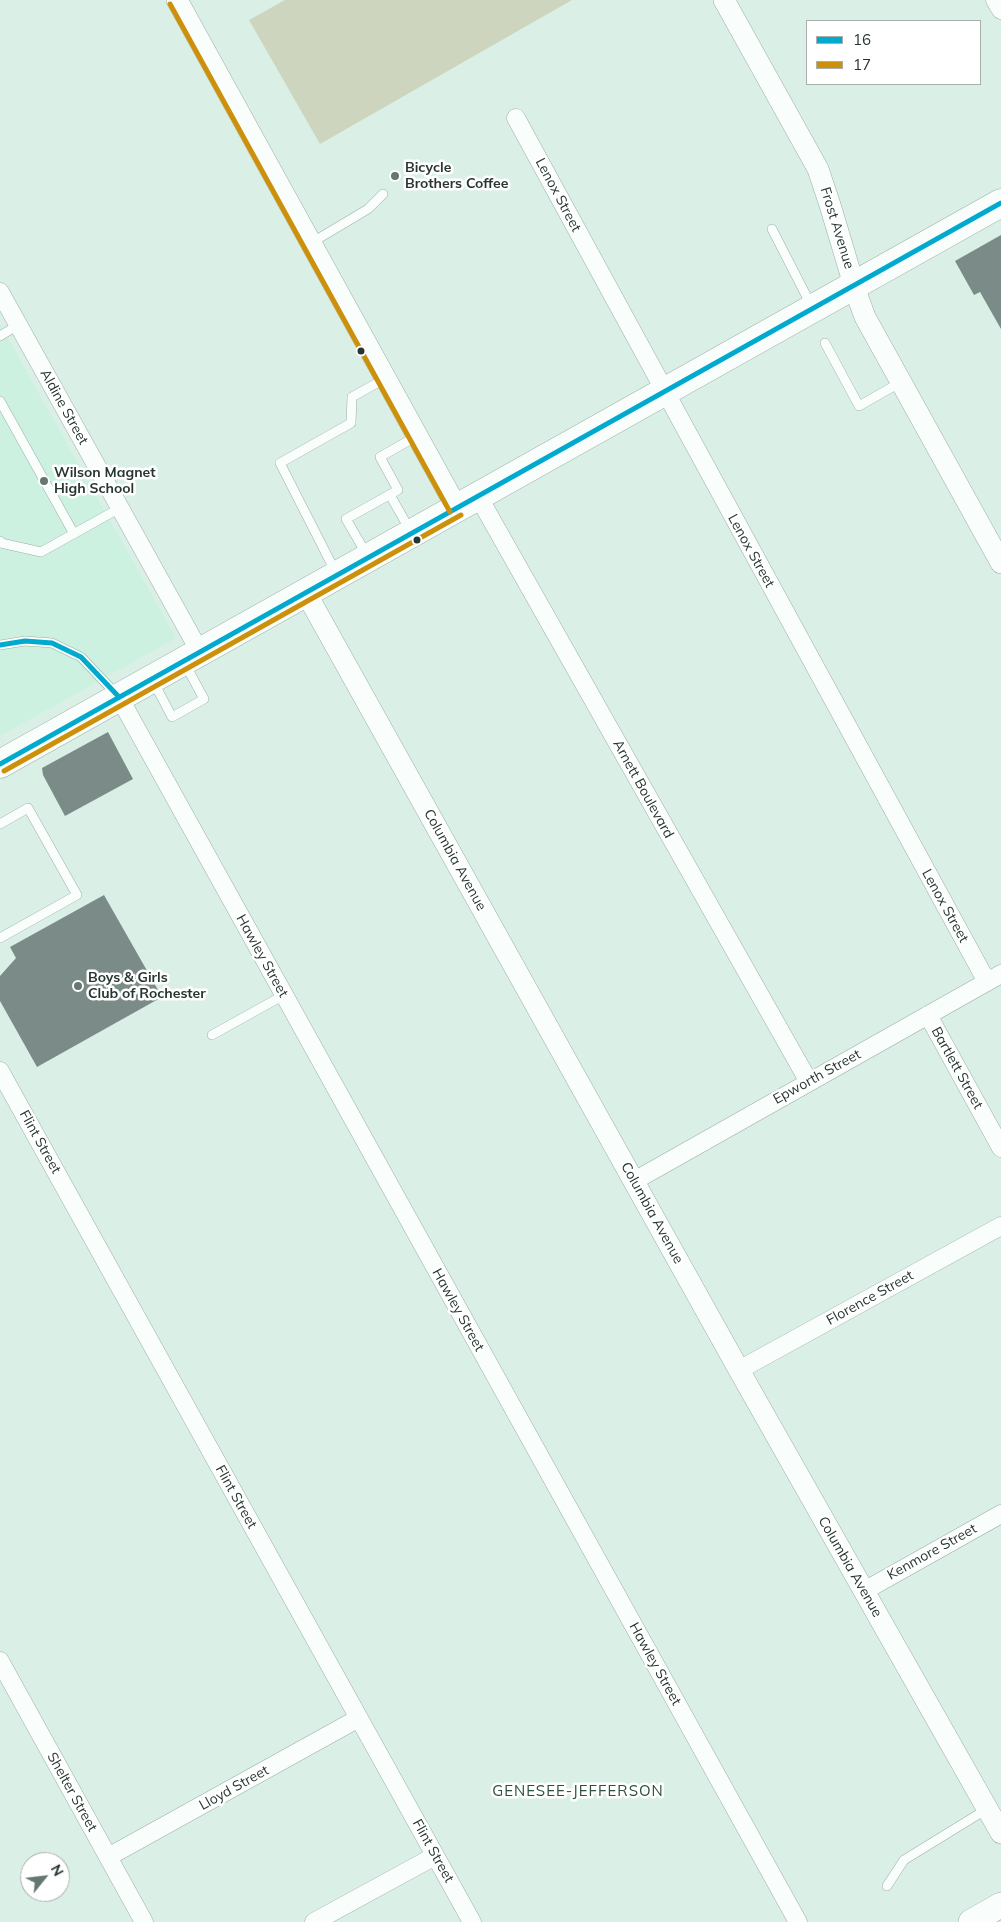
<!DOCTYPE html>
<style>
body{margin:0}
#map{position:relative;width:1001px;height:1922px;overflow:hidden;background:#daf0e6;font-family:Mulish,sans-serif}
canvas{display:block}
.legend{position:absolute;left:806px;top:20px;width:175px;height:65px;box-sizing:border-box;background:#fff;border:1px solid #a9afac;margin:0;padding:6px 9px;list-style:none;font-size:15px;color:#273630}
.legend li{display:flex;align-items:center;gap:10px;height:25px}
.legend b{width:25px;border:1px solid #a9afac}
.north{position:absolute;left:20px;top:1852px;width:50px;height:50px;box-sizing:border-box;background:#fff;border:1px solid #a9afac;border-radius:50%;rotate:61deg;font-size:14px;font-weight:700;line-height:20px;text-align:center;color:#273630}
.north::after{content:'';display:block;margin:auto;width:18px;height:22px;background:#667770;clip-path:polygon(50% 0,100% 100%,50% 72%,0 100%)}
</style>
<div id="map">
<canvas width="1001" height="1922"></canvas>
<ul class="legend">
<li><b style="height:6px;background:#00a9ce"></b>16</li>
<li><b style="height:6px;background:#cd900a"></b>17</li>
</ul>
<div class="north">N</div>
</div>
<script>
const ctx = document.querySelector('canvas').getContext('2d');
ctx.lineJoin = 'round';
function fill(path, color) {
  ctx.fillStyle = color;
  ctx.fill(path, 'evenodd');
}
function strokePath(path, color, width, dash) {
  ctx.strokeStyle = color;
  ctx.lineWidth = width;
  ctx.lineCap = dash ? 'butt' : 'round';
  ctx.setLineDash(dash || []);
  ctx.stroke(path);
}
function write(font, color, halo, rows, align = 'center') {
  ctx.font = font + ' Mulish,sans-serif';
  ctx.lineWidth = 5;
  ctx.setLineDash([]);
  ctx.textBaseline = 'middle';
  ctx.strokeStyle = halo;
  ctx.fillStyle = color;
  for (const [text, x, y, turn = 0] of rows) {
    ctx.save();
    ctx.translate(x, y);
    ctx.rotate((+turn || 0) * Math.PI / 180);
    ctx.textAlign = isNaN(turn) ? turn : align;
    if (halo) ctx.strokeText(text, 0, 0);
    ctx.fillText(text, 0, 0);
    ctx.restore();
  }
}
const built = new Path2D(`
 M0,324L176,638L0,736Z`);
const green = new Path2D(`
 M285,0H572L320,144L249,20Z`);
const building = new Path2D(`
 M1001,235V329L980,292L974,295L955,261Z
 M108,732L133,779L65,816L43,775L42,768Z
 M104,895L162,997L37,1067L0,1001V976L16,958L10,947Z`);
const service = new Path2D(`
 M772,229L811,305
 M311,243L368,209L383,194
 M0,336L18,325
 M825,343L859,406L901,382
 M0,401L74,534
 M390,495L411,532
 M0,541L1,543L41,552L120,508
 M367,555L346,519L398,490L380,457L417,436
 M336,573L280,463L351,423L352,397L386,378
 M0,645L25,641L52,643L81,657L117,695
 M153,681L172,717L204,699L185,664
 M0,824L28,808L77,895L0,938
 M212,1035L284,995
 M887,1886L904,1860L987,1809`);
const minor = new Path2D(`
 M995,0L1001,10
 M516,118L987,982
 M0,292L200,652
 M478,496L809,1082
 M119,697L798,1922
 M928,1015L1001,1148
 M0,1071L472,1922
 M634,1181L1001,974
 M739,1370L1001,1226
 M864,1591L1001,1514
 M0,1661L144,1922
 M108,1857L359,1718
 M314,1922L435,1856`);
const tertiary = new Path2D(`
 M177,0L457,508
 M724,0L818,169L830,205L857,295L865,317L1001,563
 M306,593L739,1370L1001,1833`);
const secondary = new Path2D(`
 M971,1922L1001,1905`);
const primary = new Path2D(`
 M0,764L1001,203`);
const bus1 = new Path2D(`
 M0,645L25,641L52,643L81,657L119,697
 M0,764L1001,203`);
const bus2 = new Path2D(`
 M170,4L450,512
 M4,771L461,515`);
const markers = [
 [395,176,5,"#667770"],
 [361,351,4.5,"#273630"],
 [44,481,5,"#667770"],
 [417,540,4.5,"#273630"],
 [78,986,5,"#667770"]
];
const poiNames = [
 ["Bicycle",405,168],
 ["Brothers Coffee",405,184],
 ["Wilson Magnet",54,473],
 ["High School",54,489],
 ["Boys & Girls",88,978],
 ["Club of Rochester",88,994]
];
const streetNames = [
 ["Lenox Street",558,195,62],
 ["Frost Avenue",837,228,73],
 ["Aldine Street",64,407,61],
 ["Lenox Street",751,551,61],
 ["Arnett Boulevard",643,789,61],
 ["Columbia Avenue",455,860,61],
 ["Lenox Street",945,906,61],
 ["Hawley Street",262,956,61],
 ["Bartlett Street",957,1068,61],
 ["Epworth Street",817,1077,-29],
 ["Flint Street",40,1142,61],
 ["Columbia Avenue",652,1213,61],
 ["Florence Street",870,1298,-29],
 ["Hawley Street",458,1310,61],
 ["Flint Street",236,1497,61],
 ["Kenmore Street",932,1552,-29],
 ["Columbia Avenue",850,1567,60],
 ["Hawley Street",655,1664,61],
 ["Lloyd Street",234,1788,-29],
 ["Shelter Street",72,1792,61],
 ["Flint Street",433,1851,61]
];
const neighbourhoodNames = [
 ["GENESEE-JEFFERSON",578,1791]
];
fill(built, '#cdf1e0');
fill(green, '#cdd5be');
fill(building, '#7b8c88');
strokePath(service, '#9daea6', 10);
strokePath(minor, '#9daea6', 19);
strokePath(tertiary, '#9daea6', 22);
strokePath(secondary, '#9daea6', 26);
strokePath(primary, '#9daea6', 29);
strokePath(service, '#f9fdfb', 9);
strokePath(minor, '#f9fdfb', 18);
strokePath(tertiary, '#f9fdfb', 21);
strokePath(secondary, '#f9fdfb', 25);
strokePath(primary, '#f9fdfb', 28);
strokePath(bus1, '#00a9ce', 5);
strokePath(bus2, '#cd900a', 5);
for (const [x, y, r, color] of markers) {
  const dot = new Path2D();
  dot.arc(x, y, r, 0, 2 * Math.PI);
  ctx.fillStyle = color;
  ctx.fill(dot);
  strokePath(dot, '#fff', 2);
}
write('bold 14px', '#273630', '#fff', poiNames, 'left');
write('14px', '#273630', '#fff', streetNames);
ctx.letterSpacing = '1px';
write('15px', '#2d4f42', '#fff', neighbourhoodNames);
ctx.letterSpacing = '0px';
</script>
